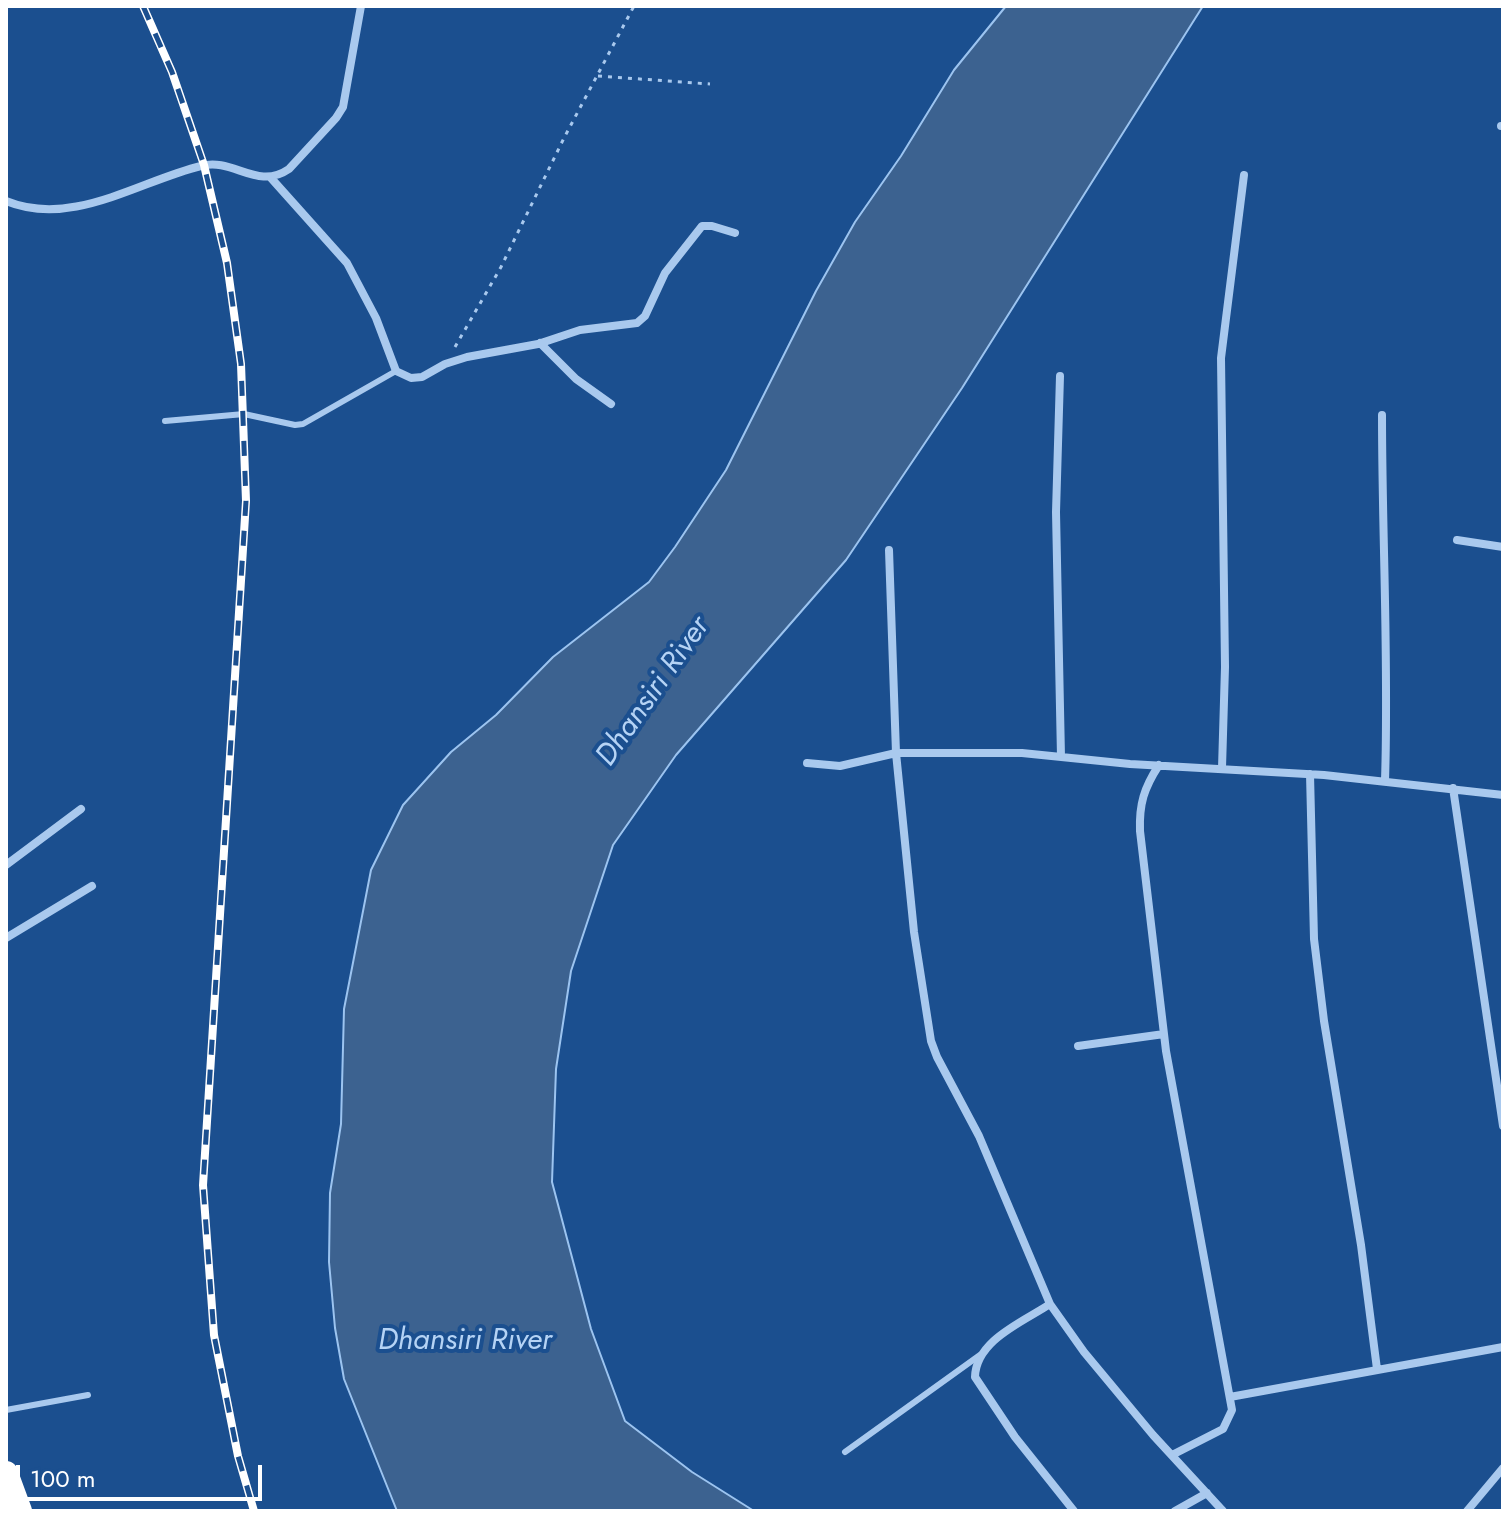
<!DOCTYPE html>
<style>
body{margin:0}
#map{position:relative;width:1509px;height:1517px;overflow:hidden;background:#1b4f8f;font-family:Jost,sans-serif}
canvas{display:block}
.frame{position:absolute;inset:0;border:8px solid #fff;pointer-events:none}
.scale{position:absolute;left:16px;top:1465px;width:246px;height:36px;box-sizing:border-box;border:4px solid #fff;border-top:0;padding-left:10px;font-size:24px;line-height:28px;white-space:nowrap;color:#fff;-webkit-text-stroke:6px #1b4f8f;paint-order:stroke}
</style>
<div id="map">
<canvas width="1509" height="1517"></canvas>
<div class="frame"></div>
<div class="scale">100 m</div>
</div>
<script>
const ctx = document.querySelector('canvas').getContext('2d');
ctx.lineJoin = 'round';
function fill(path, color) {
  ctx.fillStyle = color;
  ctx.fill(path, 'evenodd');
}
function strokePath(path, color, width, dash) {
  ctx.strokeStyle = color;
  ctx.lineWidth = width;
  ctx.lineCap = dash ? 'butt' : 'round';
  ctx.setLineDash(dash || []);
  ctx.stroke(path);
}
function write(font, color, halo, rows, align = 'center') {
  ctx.font = font + ' Jost,sans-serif';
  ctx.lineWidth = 8;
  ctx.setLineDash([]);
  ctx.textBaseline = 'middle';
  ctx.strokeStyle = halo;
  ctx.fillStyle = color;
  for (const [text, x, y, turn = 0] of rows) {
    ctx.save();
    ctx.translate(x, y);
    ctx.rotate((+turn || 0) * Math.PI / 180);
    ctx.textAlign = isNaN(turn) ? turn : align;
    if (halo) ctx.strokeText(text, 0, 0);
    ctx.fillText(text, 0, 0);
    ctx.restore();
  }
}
const water = new Path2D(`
 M1006,6H1203L962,388L846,560L676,755L613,845L571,971L556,1069L552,1182L591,1329L625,1421L692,1472L754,1511H397L344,1379L335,1328L329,1262L330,1193L341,1124L344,1009L371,870L403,805L451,752L496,715L553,657L649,582L675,547L726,470L816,291L855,222L901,156L954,70Z`);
const path = new Path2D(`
 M598,76L710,84
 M455,347L501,267L564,138L634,6`);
const lane = new Path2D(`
 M165,421L244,414L295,425L303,424L396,371
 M6,1410L88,1395
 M845,1452L980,1355`);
const street = new Path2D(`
 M1501,126H1503
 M271,178L347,263L376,318L396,371L411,378L422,377L445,364L467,357L538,344L580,330L637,323L645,316L665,273L702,226H712L735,233
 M6,201C72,228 139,181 201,166C233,157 257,191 289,169L336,118L343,107L361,6
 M540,343L576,379L611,404
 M1060,376L1056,512L1061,757
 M1382,415C1382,537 1389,658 1385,781
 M1457,540L1503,547
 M889,550L896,753L914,932L931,1041L937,1057L979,1136L1050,1304L1084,1352L1153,1435L1223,1511
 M807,763L840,766L896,753H1022L1130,764L1324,775L1503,795
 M1159,765C1144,788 1139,804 1140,831L1166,1051L1232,1410L1223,1429L1172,1455
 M1222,768L1225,667L1221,358L1244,175
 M1310,774L1314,939L1324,1021L1361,1245L1377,1369
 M1453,788L1503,1126
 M6,865L81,809
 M6,938L92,886
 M1078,1046L1164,1034
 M1050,1304C1023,1322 976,1340 975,1377L1015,1437L1074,1511
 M1230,1397L1503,1347
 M1175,1511L1207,1493
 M1467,1511L1503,1468`);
const highway = new Path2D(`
 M6,1473L20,1511`);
const rail = new Path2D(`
 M143,6L172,72L204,165L227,263L241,364L246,501L203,1185L214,1335L238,1456L254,1511`);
const waterNames = [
 ["Dhansiri River",654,692,-55],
 ["Dhansiri River",465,1342]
];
fill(water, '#3c6290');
strokePath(water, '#9cc4f0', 2);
strokePath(path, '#a9c9ee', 3, [4, 6]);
strokePath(lane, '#a9c9ee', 6);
strokePath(street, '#a9c9ee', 8);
strokePath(highway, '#fff', 24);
strokePath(rail, '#fff', 8);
strokePath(rail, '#1b4f8f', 5, [15]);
write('italic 30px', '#b5d3f5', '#1b4f8f', waterNames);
</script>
